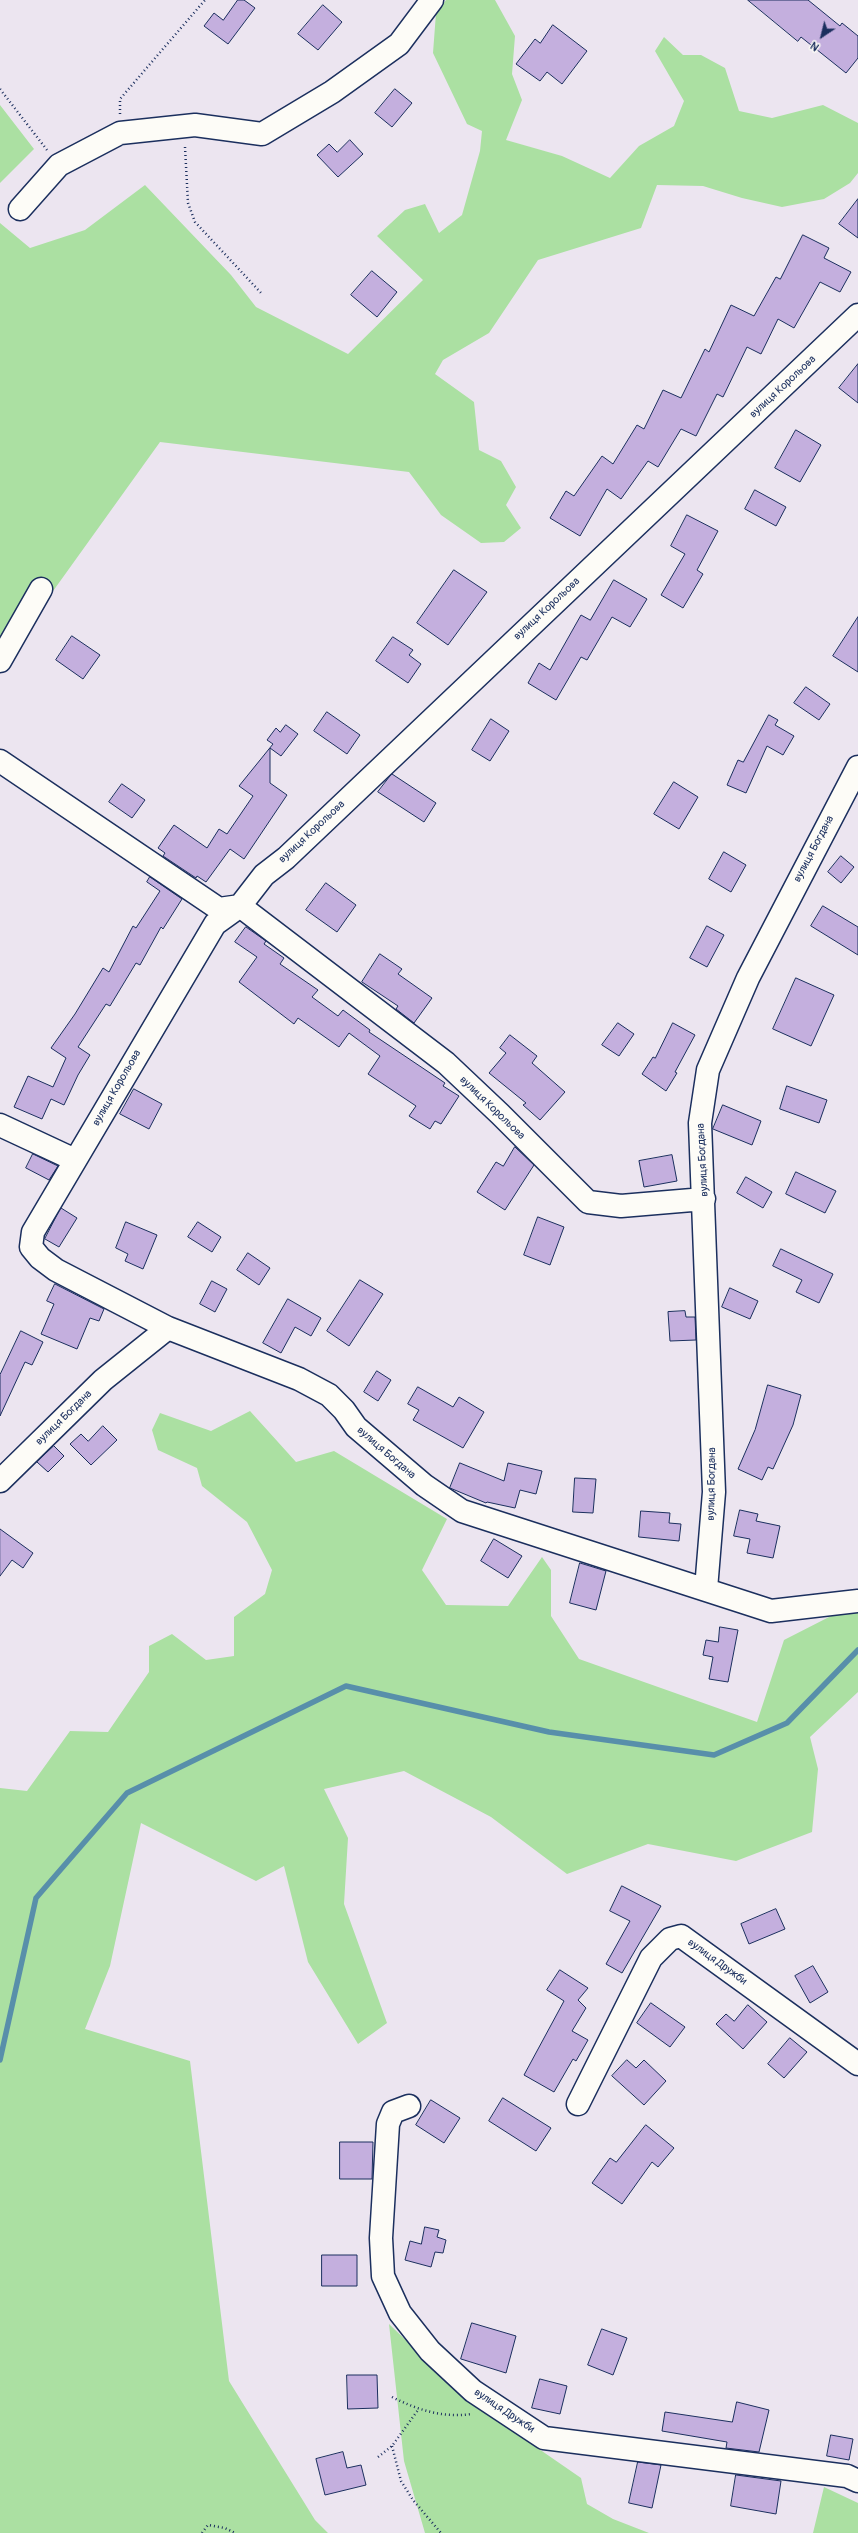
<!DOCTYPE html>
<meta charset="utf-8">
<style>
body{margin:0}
#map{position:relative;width:858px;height:2533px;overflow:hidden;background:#ece5f0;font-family:Pangolin,sans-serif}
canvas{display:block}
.north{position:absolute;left:802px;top:16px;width:40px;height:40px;-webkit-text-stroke:3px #fdfcf7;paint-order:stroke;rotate:215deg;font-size:11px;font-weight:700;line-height:16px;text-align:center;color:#1b2f5e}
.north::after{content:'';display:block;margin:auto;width:14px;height:18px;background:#1b2f5e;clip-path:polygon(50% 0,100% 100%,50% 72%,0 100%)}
</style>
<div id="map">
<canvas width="858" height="2533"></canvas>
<div class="north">N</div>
</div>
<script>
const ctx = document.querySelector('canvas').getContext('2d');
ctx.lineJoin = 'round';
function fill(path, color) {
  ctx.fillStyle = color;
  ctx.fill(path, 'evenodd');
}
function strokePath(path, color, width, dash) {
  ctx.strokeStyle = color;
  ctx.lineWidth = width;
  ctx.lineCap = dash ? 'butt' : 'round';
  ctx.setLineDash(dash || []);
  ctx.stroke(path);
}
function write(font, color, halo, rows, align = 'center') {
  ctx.font = font + ' Pangolin,sans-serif';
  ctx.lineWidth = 3;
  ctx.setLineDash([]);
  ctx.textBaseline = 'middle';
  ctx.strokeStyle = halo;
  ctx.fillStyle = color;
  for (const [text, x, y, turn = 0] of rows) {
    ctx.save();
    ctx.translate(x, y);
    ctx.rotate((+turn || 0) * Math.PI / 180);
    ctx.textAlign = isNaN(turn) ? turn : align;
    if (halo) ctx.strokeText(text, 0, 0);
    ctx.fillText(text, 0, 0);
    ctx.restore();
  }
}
const green = new Path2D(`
 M446,0H495L515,36L512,74L522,100L506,140L562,156L610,178L639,146L674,126L684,101L655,51L664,37L683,55H701L725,68L739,111L772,118L823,105L858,123V173L850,183L824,199L782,207L742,198L703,186L657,185L641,228L538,260L489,333L443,360L435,374L474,402L479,450L501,461L516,487L506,505L521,528L504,542L481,543L441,515L409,472L160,442L0,665V223L30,248L85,230L145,185L231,275L256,307L348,354L423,280L377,236L405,210L425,204L439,233L462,215L480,151L482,131L467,124L433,53L436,13Z
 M0,105L34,149L0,183Z
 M250,1411L296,1462L334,1451L447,1519L422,1570L446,1605L508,1606L542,1557L551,1570V1616L579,1659L757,1722L784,1640L831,1616L858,1611V1692L810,1737L818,1769L812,1832L736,1861L648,1844L567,1874L491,1817L404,1771L324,1789L348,1838L344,1904L387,2023L358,2044L308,1962L284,1866L256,1881L141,1823L110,1966L85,2029L190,2061L229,2381L315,2520L328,2533H0V1788L27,1791L70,1731L108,1732L149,1672V1646L172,1634L206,1660L234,1656V1617L265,1594L272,1570L247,1522L202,1486L197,1468L158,1450L152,1430L160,1413L211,1431Z
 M389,2324L468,2400L581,2478L587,2504L613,2519L649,2533H425L404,2461Z
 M824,2487L858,2503V2533H813Z`);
const stream = new Path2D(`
 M0,2060L36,1898L127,1793L346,1686L549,1732L714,1755L787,1723L858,1650`);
const building = new Path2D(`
 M238,0H244L255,8L228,44L204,26L214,13L223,20Z
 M748,0H808L840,26L842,23L858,36V58L846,73L801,37L798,41Z
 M323,5L342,22L318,50L298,34Z
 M553,25L587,51L562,84L547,72L540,81L516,64L535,39L540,43Z
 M395,89L412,103L392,127L375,113Z
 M350,140L363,154L338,177L317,155L329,144L337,152Z
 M858,199V238L839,224Z
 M803,235L829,248L824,258L851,272L840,292L820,282L794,328L778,319L761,354L747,347L723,397L717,394L696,436L681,429L658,467L648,461L621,499L607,489L580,536L550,518L566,491L574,496L602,456L613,464L637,425L644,429L663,390L681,398L705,349L709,352L731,305L754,316L776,277L780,279Z
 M372,271L397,292L377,317L351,295Z
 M858,364V403L839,388Z
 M796,430L821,445L800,482L775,468Z
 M755,490L786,507L776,526L745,509Z
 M687,515L718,531L697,570L703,574L683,608L661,595L685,554L671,546Z
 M454,570L487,592L448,645L417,623Z
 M614,580L647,599L630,627L612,617L587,660L581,657L556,700L528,683L539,663L550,670L581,615L590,620Z
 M858,617V672L833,656Z
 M72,636L100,655L83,679L56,660Z
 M393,637L413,650L409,655L421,664L408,683L376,661Z
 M806,687L830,704L819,720L794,703Z
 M327,712L360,735L347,754L314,731Z
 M769,715L778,720L775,725L794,736L783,755L767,746L746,793L727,785L738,760L743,762Z
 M491,719L509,731L490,761L472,750Z
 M286,725L298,734L281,756L270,748V783L287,795L244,859L230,849L206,882L197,876L196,878L163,856L165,853L158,848L174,825L207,848L219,829L227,834L253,796L239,786L273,744L267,740L276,728L280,732Z
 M392,774L436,803L424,822L378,792Z
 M674,782L698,797L679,829L654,814Z
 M122,784L145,800L132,818L109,802Z
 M724,852L746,865L731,892L709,879Z
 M841,856L854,867L841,883L828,872Z
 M150,877L182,899L163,929L161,927L140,965L136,963L110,1006L106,1004L78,1047L90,1055L78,1075L64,1105L51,1099L42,1119L14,1107L28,1076L53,1087L66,1058L51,1048L75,1014L103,968L109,972L133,926L136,928L160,891L147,882Z
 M326,883L356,905L337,932L306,910Z
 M823,906L858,927V955L811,926Z
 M707,926L724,935L707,967L690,958Z
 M246,927L266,941L264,944L284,958L280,964L318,990L312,997L338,1016L343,1010L370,1030L369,1032L445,1083L443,1086L459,1096L441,1124L435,1121L430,1129L409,1116L416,1106L368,1074L380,1056L349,1033L339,1047L298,1018L294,1024L239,982L257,957L235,942Z
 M380,954L402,969L398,974L432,998L414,1023L396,1009L398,1006L362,982Z
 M796,978L834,995L811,1046L773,1029Z
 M618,1023L634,1034L619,1056L602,1045Z
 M673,1023L695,1035L675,1072L677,1073L666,1091L642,1074L653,1057L655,1058Z
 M510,1035L537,1056L532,1063L565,1092L540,1120L523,1105L526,1103L489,1073L506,1053L500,1048Z
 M787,1086L827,1100L819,1123L780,1109Z
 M134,1089L162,1104L149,1129L120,1114Z
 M723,1105L761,1121L752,1145L713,1129Z
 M515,1147L534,1165L505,1210L477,1192L496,1162L503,1166Z
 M33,1154L58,1166L49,1180L26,1168Z
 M672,1155L677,1181L644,1187L639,1161Z
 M796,1172L836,1191L825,1213L786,1194Z
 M746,1177L772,1192L763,1208L737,1193Z
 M61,1208L77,1218L59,1247L45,1239Z
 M538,1217L564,1227L550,1265L524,1255Z
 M126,1222L157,1235L143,1269L125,1261L128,1254L116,1248Z
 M198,1222L221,1237L212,1252L188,1237Z
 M781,1249L833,1274L819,1303L796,1292L802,1280L773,1266Z
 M248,1253L270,1268L259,1285L237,1270Z
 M360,1280L383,1294L349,1346L327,1331Z
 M212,1281L227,1289L215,1312L200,1304Z
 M55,1284L104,1309L99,1321L90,1318L77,1349L41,1334L54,1304L47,1301Z
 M730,1288L758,1301L750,1319L722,1307Z
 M288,1299L321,1318L311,1336L295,1327L281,1353L263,1343Z
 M685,1311L686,1317H695L696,1340L670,1341L668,1312Z
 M21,1331L43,1342L32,1365L25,1362L0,1416V1375Z
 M377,1371L391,1380L378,1401L364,1392Z
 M768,1385L801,1395L793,1425L773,1469L768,1467L762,1480L738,1469L755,1430Z
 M418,1387L453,1407L459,1397L484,1412L463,1448L413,1420L419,1410L408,1404Z
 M103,1426L117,1440L91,1465L70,1444L81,1434L88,1441Z
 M54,1446L64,1456L48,1472L37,1462Z
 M460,1463L504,1481L508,1463L542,1471L536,1494L520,1490L515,1508L487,1502L486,1503L450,1488Z
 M575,1478L596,1479L593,1513L573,1512Z
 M740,1510L758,1514L756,1521L780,1526L773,1558L747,1553L750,1539L734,1536Z
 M641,1511L670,1513L669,1523L681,1524L679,1541L639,1537Z
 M0,1529L33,1553L23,1568L12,1560L0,1576Z
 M494,1539L522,1556L508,1578L481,1561Z
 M580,1563L606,1571L596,1610L570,1603Z
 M720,1627L738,1630L728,1682L709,1679L713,1657L703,1655L706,1640L718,1642Z
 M622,1886L661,1906L622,1973L606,1964L630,1921L610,1911Z
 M776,1909L785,1929L749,1944L741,1924Z
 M813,1966L828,1992L810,2003L795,1976Z
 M560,1970L588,1988L578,2000L586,2008L572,2031L588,2040L576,2061L573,2059L554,2092L524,2075L564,2001L547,1990Z
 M651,2003L685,2027L670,2047L637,2023Z
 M748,2005L767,2022L743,2049L716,2024L726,2014L734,2021Z
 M790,2038L807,2052L784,2078L768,2064Z
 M627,2060L636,2068L644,2060L666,2081L644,2105L612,2076Z
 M503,2098L551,2128L536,2151L489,2121Z
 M431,2100L460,2118L444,2143L416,2125Z
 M646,2125L674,2148L658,2167L652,2162L622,2204L592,2183L610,2158L616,2162Z
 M340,2142H373L372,2179H340Z
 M425,2227L439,2230L437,2237L446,2240L443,2253L435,2252L431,2267L405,2260L410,2241L421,2244Z
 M322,2255H357V2286H322Z
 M472,2323L516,2336L506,2373L461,2359Z
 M602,2329L627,2338L613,2375L588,2365Z
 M347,2375H377L378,2408L348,2409Z
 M540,2379L567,2386L560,2414L532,2408Z
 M737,2402L769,2410L759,2452L726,2448L727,2442L662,2431L665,2412L732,2422Z
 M831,2435L853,2439L849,2460L827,2456Z
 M343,2452L347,2468L361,2465L366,2485L325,2495L316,2459Z
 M638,2462L661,2465L652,2508L629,2503Z
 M736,2475L781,2481L776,2514L731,2506Z`);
const path = new Path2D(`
 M0,89L47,150
 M120,114V99L205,0
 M185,147L188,203L195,222L262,294
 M392,2397C418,2410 442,2418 472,2414
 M392,2446L401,2481L413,2500L441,2533
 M378,2457L392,2446L418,2410
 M202,2533L208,2525L225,2528L235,2533`);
const minor = new Path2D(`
 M20,209L59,165L120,133L195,125L262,134L332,92L399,44L432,0
 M858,315L286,858L264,875L240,906L215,924L33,1232L31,1247L40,1258L56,1270L168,1328L299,1379L329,1395L344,1410L356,1427L424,1485L462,1511L771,1611L858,1601
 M0,661L41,589
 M0,761L219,909L240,906L446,1063L500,1114L588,1202L621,1206L704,1199
 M0,1125L75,1160
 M0,1481L103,1380L168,1328
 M706,1589L714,1492L700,1123L708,1070L748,978L858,767
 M578,2104L651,1958L670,1939L681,1936L858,2064
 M409,2106L393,2112L388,2124L381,2238L383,2276L400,2313L430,2351L473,2391L544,2438L847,2476L858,2481`);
const streetNames = [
 ["вулиця Корольова",783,387,-43],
 ["вулиця Корольова",547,609,-43],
 ["вулиця Корольова",312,832,-43],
 ["вулиця Богдана",814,849,-62],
 ["вулиця Корольова",117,1088,-60],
 ["вулиця Корольова",492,1108,44],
 ["вулиця Богдана",703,1160,-93],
 ["вулиця Богдана",64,1418,-44],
 ["вулиця Богдана",386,1453,41],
 ["вулиця Богдана",712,1484,-89],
 ["вулиця Дружби",717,1962,36],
 ["вулиця Дружби",504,2411,34]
];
fill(green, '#abe0a2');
strokePath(stream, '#588faa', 5.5);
fill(building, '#c4afde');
strokePath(building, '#1b2f5e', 1);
strokePath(minor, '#1b2f5e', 25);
strokePath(path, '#1b2f5e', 2.5, [1, 3]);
strokePath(minor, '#fdfcf7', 22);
write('11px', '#1b2f5e', '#fdfcf7', streetNames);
</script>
